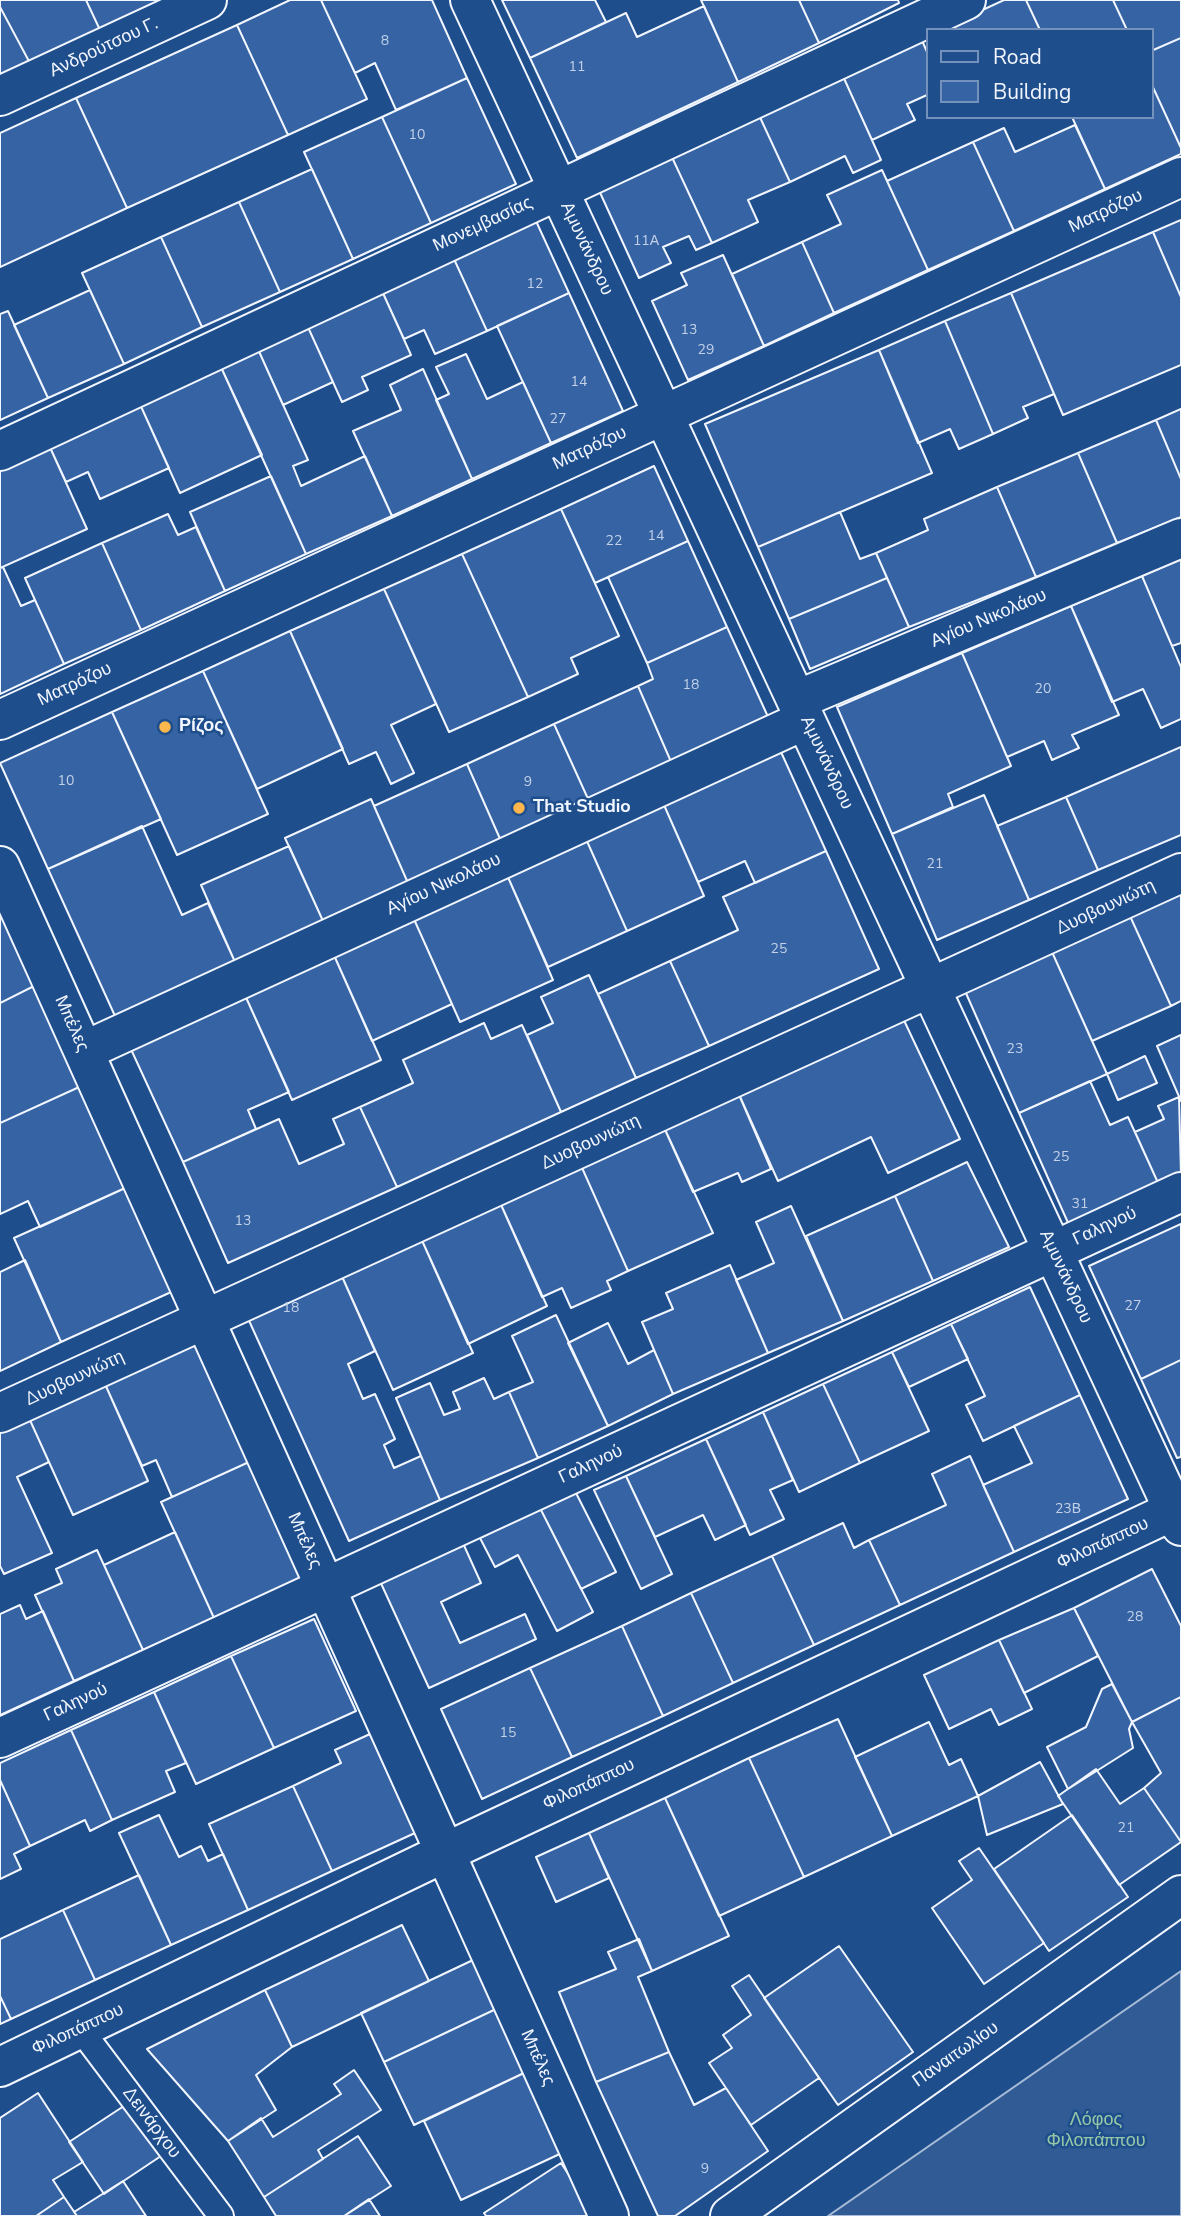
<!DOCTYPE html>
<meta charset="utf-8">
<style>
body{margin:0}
#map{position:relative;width:1181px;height:2216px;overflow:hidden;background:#1f4e8c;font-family:"Nunito Sans",sans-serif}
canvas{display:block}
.legend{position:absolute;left:926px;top:28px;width:228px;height:91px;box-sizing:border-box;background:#1f4e8c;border:2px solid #7391ba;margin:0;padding:9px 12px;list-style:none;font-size:21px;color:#f2f6ff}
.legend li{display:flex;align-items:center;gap:14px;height:35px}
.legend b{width:35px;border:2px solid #7391ba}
</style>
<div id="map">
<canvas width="1181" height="2216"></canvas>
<ul class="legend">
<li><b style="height:9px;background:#1f4e8c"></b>Road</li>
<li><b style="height:19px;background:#3563a3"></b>Building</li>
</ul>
</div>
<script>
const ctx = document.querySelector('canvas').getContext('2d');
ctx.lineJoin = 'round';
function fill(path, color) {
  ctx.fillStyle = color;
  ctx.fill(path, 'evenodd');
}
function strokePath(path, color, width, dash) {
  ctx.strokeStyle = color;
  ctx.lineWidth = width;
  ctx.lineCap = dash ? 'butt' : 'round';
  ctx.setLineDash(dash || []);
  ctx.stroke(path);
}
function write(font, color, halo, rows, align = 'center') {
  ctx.font = font + ' "Nunito Sans",sans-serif';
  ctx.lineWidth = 5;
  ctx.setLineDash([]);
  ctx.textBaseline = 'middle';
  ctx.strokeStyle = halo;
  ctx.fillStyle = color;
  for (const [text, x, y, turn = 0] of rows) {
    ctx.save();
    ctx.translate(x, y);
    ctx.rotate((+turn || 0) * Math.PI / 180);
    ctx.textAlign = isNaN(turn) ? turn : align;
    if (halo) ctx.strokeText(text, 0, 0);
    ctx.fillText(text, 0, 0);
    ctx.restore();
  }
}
const built = new Path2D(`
 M1181,1971V2216H828Z`);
const building = new Path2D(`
 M0,0H86L100,30L31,65L0,7Z
 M86,0H163L100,30Z
 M290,0H321L367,99L288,135L237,25Z
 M321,0H432L467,78L396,110L375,63L355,73Z
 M502,0H595L606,22L530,58Z
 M701,0H799L819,43L738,82Z
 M799,0H898L899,3L819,43Z
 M1004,0H1026L1040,30H939Z
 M1026,0H1113L1127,30H1040Z
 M1113,0H1181V38L1151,51V30H1127Z
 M704,6L738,82L577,158L530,58L626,13L637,37Z
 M0,7L31,65L0,81Z
 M237,25L288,135L127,208L76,98Z
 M921,38L927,52V95L907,104L915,120L872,140L842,74Z
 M1181,38V148L1151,83V51Z
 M842,74L881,160L853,173L845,156L790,182L758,113Z
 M467,78L516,184L431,223L382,117Z
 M1151,83L1181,148V154L1105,189L1072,117H1151Z
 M76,98L127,208L0,267V133Z
 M758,113L790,182L748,200L758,222L712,243L670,153Z
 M382,117L431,223L353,259L304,152Z
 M1075,125L1105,189L1014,231L973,142L1004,128L1015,152Z
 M973,142L1014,231L928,270L887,181Z
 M670,153L712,243L696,250L689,236L663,247L671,263L639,278L597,186Z
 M312,169L353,259L280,292L239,202Z
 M882,170L928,270L834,313L802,242L841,224L827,195Z
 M239,202L280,292L202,327L161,237Z
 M1181,220V297L1153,232Z
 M536,221L569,293L487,331L454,259Z
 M1153,232L1181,297V365L1063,415L1011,293Z
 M161,237L202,327L124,364L82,273Z
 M802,242L834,313L764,346L732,274Z
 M723,255L764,346L688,380L652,301L687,285L681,273Z
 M454,259L487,331L435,354L424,330L404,339L382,291Z
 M90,290L124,364L48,398L14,325Z
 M382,291L411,355L362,377L368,390L342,402L307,325Z
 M569,293L623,411L551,443L497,326Z
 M1011,293L1054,394L1023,407L1028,418L993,434L945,321Z
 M8,311L48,398L0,420V314Z
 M945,321L993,434L959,449L950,429L918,443L879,350Z
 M307,325L333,382L283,405L257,347Z
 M257,347L308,460L293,466L301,486L365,456L392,516L306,554L220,365Z
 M879,350L932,473L758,547L705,424Z
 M466,354L487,399L523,382L551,443L472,479L436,400L449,394L436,367Z
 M220,365L262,455L180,493L139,402Z
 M423,369L472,479L392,516L353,431L401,410L390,385Z
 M139,402L169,468L100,499L88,472L66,482L48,443Z
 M1181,409V479L1156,420Z
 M1156,420L1181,479V517L1117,543L1078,453Z
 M48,443L87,529L0,568V465Z
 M1078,453L1117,543L1036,577L997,487Z
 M654,466L688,541L595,583L561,509Z
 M271,476L306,554L225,591L190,512Z
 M997,487L1036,577L909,627L876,553L928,530L924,519Z
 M561,509L619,636L571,658L578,674L528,697L462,554Z
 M840,512L860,559L876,553L887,578L789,619L758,547Z
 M168,514L178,535L196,527L225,591L141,630L102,543Z
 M688,541L727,627L647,663L608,577Z
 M102,543L141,630L64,664L25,578Z
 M462,554L528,697L449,732L384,589Z
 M1181,559V643L1172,646L1142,576Z
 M3,567L21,606L35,600L64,664L0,694V568Z
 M1142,576L1181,667V719L1161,728L1143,689L1112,702L1071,606Z
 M887,578L909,627L810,669L789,619Z
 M384,589L436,704L391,725L414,773L391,784L376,752L349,764L290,631Z
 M1071,606L1119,715L1072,735L1079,748L1052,760L1044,741L1007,757L962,653Z
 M727,627L769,719L672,764L638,686L653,679L647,663Z
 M290,631L343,749L257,789L203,671Z
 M962,653L1011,766L948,794L953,807L892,834L837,707Z
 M203,671L268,814L177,855L112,712Z
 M638,686L672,764L589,801L554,724Z
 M112,712L161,819L48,869L0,763Z
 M554,724L589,801L501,841L467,764Z
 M1181,747V835L1098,870L1066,797Z
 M781,752L826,851L755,883L745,861L698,882L664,805Z
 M467,764L501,841L408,883L374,806Z
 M984,795L1029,900L937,940L892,834Z
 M1066,797L1098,870L1029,900L997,826Z
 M371,799L408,883L323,921L285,838Z
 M664,805L704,896L627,931L586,839Z
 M142,826L182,915L208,903L235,962L115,1016L48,869Z
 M586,839L627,931L548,967L507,875Z
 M289,846L323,921L235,962L201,885Z
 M826,851L879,969L709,1046L670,961L738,930L723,897Z
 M507,875L553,980L460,1022L413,917Z
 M1181,894V1001L1171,1006L1130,916Z
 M0,907L40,983L0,1003Z
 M1130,916L1171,1006L1092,1041L1052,952Z
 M413,917L452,1004L372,1041L333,953Z
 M1052,952L1107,1074L1019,1113L965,991Z
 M333,953L381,1060L292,1100L244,993Z
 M670,961L709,1046L636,1078L598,994Z
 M589,975L636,1078L561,1112L527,1035L553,1023L541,997Z
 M40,983L88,1083L0,1123V1003Z
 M244,993L289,1092L248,1110L256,1129L183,1162L129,1045Z
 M901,1014L960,1139L888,1173L871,1137L778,1181L737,1090Z
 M484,1023L491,1039L522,1025L561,1112L397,1187L360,1107L413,1083L403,1060Z
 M1181,1035V1101L1157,1046Z
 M1145,1056L1157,1083L1118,1100L1107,1074Z
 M1090,1081L1110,1125L1128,1117L1159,1185L1069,1225L1019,1113Z
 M88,1083L134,1184L40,1227L28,1201L0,1214V1123Z
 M737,1090L771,1169L742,1182L738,1173L693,1192L662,1123Z
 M1179,1097L1181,1175L1159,1185L1135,1132L1164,1119L1158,1106Z
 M360,1107L397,1187L228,1263L183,1162L279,1119L299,1164L344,1144L333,1119Z
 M662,1123L713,1233L628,1271L579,1161Z
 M579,1161L628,1271L607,1281L611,1290L571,1308L562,1288L542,1297L498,1198Z
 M967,1162L1009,1247L933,1281L895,1196Z
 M134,1184L180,1288L61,1342L14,1238Z
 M895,1196L933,1281L843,1321L806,1236Z
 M498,1198L547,1306L468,1344L420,1236Z
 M791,1206L843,1321L768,1353L736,1280L774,1263L756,1222Z
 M1181,1224V1360L1141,1379L1089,1266Z
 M420,1236L473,1353L393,1390L340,1272Z
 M25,1260L61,1342L0,1371V1272Z
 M730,1265L768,1353L673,1394L642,1322L673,1309L666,1293Z
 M340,1272L375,1351L348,1364L363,1399L375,1394L395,1439L384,1445L394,1468L421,1456L440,1500L349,1541L246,1314Z
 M1030,1287L1080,1395L983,1441L966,1405L985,1396L951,1324Z
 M556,1315L608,1426L538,1458L509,1392L533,1382L512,1336Z
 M608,1323L628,1364L654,1350L673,1394L608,1426L568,1343Z
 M951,1324L968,1359L909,1387L892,1352Z
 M194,1343L249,1462L172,1497L156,1460L142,1466L105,1384Z
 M892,1352L929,1431L860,1463L823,1384Z
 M1181,1360V1457L1177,1458L1141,1379Z
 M484,1378L494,1399L509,1392L538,1458L440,1500L396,1398L430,1383L444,1415L460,1409L453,1392Z
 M105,1384L148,1481L73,1515L29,1418Z
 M823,1384L860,1463L799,1492L763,1412Z
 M1080,1395L1128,1499L1014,1552L983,1485L1032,1463L1014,1426Z
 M763,1412L793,1480L770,1490L784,1519L750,1535L706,1439Z
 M29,1418L49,1462L17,1477L52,1553L4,1574L0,1566V1431Z
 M706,1439L746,1525L715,1540L703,1515L655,1537L626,1476Z
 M970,1456L1014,1552L900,1605L869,1540L946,1505L932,1474Z
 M249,1462L302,1578L214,1618L161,1502Z
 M626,1476L672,1574L641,1589L594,1490Z
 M575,1491L616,1572L581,1589L540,1508Z
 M540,1508L593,1612L557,1631L518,1555L495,1567L480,1538Z
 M843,1523L854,1548L869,1540L900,1605L814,1645L772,1556Z
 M175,1532L214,1618L143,1650L104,1565Z
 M462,1541L481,1583L441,1602L460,1643L525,1614L536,1639L429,1688L379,1579Z
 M97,1550L143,1650L74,1681L35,1595L62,1583L56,1569Z
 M772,1556L814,1645L733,1683L691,1593Z
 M1152,1569L1181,1626V1697L1132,1722L1074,1608Z
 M691,1593L733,1683L663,1716L622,1626Z
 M20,1605L26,1619L43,1611L74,1681L0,1715V1614Z
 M1074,1608L1098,1656L1024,1693L999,1640Z
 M314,1619L356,1711L274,1748L231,1656Z
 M622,1626L663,1716L572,1757L530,1668Z
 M999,1640L1032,1709L999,1725L991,1709L949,1729L924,1675Z
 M231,1656L274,1748L196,1784L154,1692Z
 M530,1668L572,1757L482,1799L441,1709Z
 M1112,1684L1132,1722L1129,1729L1133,1748L1068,1789L1047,1747L1086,1727L1102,1689Z
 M154,1692L186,1763L166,1771L175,1792L112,1820L71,1730Z
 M1181,1697V1842L1144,1788L1161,1773L1132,1722Z
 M838,1719L892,1836L804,1877L749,1758Z
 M929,1722L949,1765L961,1759L978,1796L892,1836L855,1757Z
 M71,1730L112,1820L90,1831L85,1820L30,1846L0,1780V1763Z
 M370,1734L415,1833L332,1871L293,1786L341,1763L335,1750Z
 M749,1758L804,1877L719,1916L665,1798Z
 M1040,1762L1063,1804L987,1835L978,1796Z
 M1096,1769L1120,1804L1144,1788L1181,1842L1119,1885L1058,1796Z
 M0,1780L30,1846L14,1854L21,1869L0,1879Z
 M293,1786L332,1871L248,1910L209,1824Z
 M665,1798L729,1936L652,1971L589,1833Z
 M159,1815L179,1857L201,1846L208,1861L223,1854L248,1910L171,1945L119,1833Z
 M1072,1815L1128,1897L1049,1951L994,1869Z
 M589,1833L609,1878L556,1902L536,1857Z
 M979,1848L1044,1943L984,1984L932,1908L972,1880L959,1861Z
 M139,1875L171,1945L95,1980L63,1910Z
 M63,1910L95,1980L11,2019L0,1996V1939Z
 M402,1925L429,1981L292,2047L265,1990Z
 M639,1939L652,1971L638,1977L669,2052L596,2082L559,1992L616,1969L608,1952Z
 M839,1946L913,2052L838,2105L764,1998Z
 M473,1960L496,2009L384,2062L361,2013Z
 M749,1975L819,2078L751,2125L709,2063L732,2048L723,2035L751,2015L732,1986Z
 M265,1990L292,2047L256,2075L276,2110L228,2141L147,2049Z
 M0,1996L11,2019L0,2024Z
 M496,2009L526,2072L414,2125L384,2062Z
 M669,2052L694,2105L726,2088L768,2151L675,2216H658L596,2082Z
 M354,2070L381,2110L318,2150L323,2159L264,2197L228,2141L261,2118L273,2137L341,2094L334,2084Z
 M526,2072L564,2152L461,2200L424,2121Z
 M38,2093L83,2162L53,2180L64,2197L36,2216H0V2118Z
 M127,2104L161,2156L104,2194L69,2142Z
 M358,2136L391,2186L344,2216H276L264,2197Z
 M561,2163L596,2216H486L484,2213Z
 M123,2181L146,2216H77L74,2212Z
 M64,2197L77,2216H36Z
 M369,2199L380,2216H344Z`);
const lane = new Path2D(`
 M81,2030L221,2216`);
const street = new Path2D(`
 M470,0L1181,1526
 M0,96L207,0
 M0,451L966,0
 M797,700L1181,538
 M0,720L1181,177
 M0,866L609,2216
 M84,1051L805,720
 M0,1413L1181,873
 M0,1738L1181,1192
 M0,2067L444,1853L1181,1507`);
const secondary = new Path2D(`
 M730,2216L1181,1895`);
const markers = [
 [165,727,7,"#ffb74d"],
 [519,808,7,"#ffb74d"]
];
const numberNames = [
 ["8",385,42],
 ["11",577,68],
 ["10",417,136],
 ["11Α",646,242],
 ["12",535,285],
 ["13",689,331],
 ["29",706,351],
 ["14",579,383],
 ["27",558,420],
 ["14",656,537],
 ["22",614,542],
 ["18",691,686],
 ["20",1043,690],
 ["10",66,782],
 ["9",528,783],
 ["21",935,865],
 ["25",779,950],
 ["23",1015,1050],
 ["25",1061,1158],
 ["31",1080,1205],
 ["13",243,1222],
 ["27",1133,1307],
 ["18",291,1309],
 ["23Β",1068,1510],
 ["28",1135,1618],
 ["15",508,1734],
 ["21",1126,1829],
 ["9",705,2170]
];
const streetNames = [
 ["Ανδρούτσου Γ.",104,48,-25],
 ["Ματρόζου",1106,212,-25],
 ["Μονεμβασίας",483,225,-25],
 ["Αμυνάνδρου",586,249,65],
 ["Ματρόζου",590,449,-25],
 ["Αγίου Νικολάου",989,619,-23],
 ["Ματρόζου",75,685,-25],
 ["Αμυνάνδρου",826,763,65],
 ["Αγίου Νικολάου",444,885,-25],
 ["Δυοβουνιώτη",1106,908,-25],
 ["Μπέλες",71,1024,66],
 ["Δυοβουνιώτη",591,1143,-25],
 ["Γαληνού",1105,1227,-25],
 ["Αμυνάνδρου",1065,1277,65],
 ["Δυοβουνιώτη",75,1379,-25],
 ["Γαληνού",591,1465,-25],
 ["Μπέλες",304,1541,66],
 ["Φιλοπάππου",1103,1544,-25],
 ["Γαληνού",76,1703,-25],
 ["Φιλοπάππου",589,1785,-25],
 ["Φιλοπάππου",78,2030,-25],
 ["Παναιτωλίου",956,2055,-35],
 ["Μπέλες",537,2058,66],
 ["Δεινάρχου",151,2123,53]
];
const poiNames = [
 ["Ρίζος",179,727],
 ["That Studio",533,808]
];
const parkNames = [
 ["Λόφος",1096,2121],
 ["Φιλοπάππου",1096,2142]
];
fill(built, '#305b95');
strokePath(built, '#a8bbd7', 2);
fill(building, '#3563a3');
strokePath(building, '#f2f6ff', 2);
strokePath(lane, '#f2f6ff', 28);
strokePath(street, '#f2f6ff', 42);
strokePath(secondary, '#f2f6ff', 42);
strokePath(lane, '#1f4e8c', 24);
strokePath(street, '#1f4e8c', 38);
strokePath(secondary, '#1f4e8c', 38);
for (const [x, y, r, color] of markers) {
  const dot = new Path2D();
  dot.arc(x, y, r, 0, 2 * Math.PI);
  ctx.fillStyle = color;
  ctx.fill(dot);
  strokePath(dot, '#1f4e8c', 2.5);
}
write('14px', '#c3d1e8', null, numberNames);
write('18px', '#f2f6ff', '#1f4e8c', streetNames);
write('bold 18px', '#f2f6ff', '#1f4e8c', poiNames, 'left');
write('18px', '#97c8a6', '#1f4e8c', parkNames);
</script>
